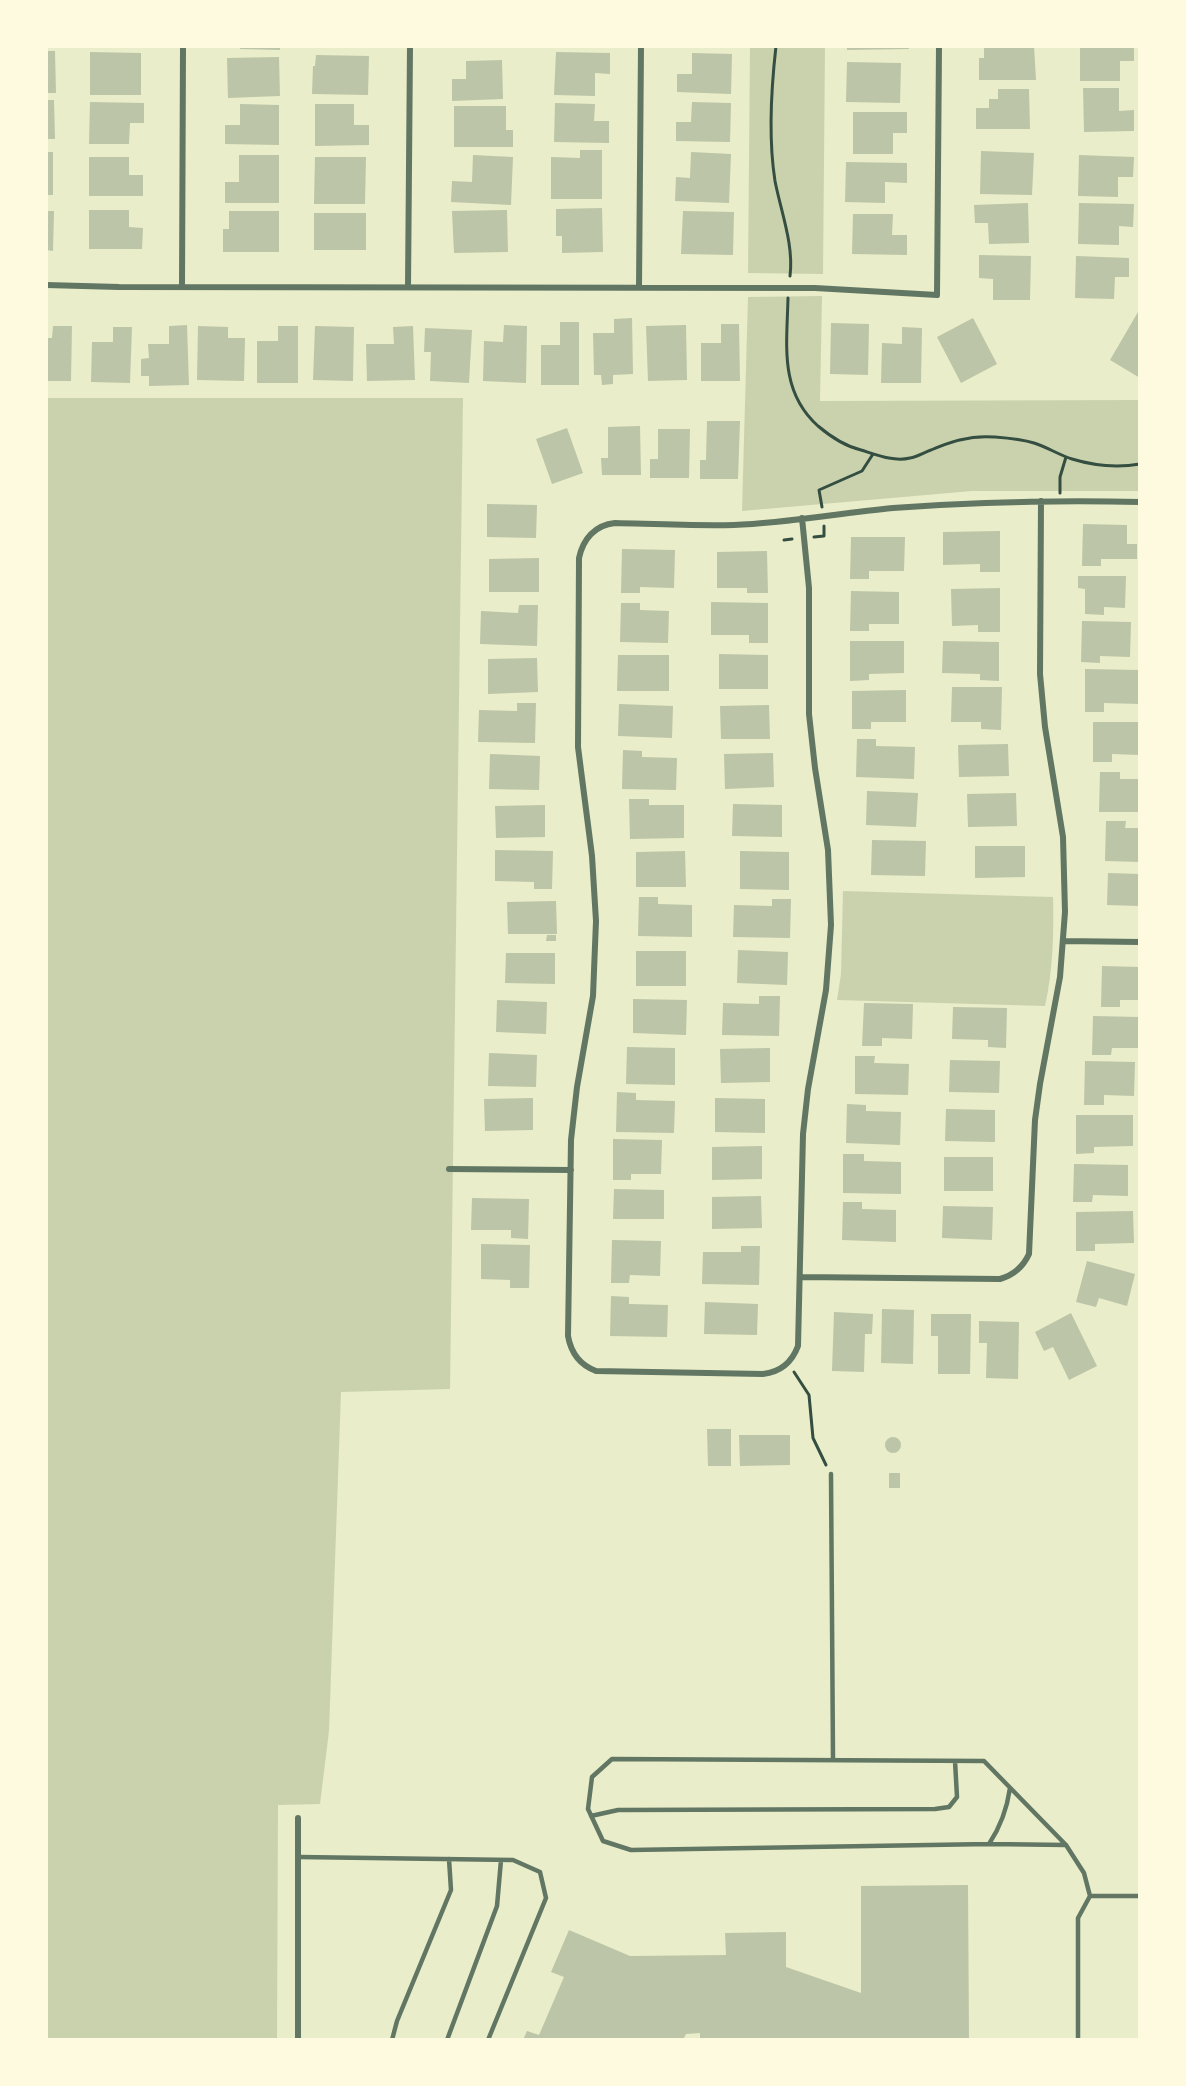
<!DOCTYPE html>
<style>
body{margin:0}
#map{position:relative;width:1186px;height:2086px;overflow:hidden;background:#e9edc9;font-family:"Public Sans",sans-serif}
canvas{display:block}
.frame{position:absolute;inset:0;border:48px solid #fefae0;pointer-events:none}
</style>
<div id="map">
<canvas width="1186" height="2086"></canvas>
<div class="frame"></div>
</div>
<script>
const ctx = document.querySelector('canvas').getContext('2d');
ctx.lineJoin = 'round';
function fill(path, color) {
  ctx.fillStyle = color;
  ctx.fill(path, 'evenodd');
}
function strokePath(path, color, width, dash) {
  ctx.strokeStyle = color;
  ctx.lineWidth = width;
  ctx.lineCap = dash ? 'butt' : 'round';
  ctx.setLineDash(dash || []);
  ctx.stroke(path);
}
const green = new Path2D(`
 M750,47H825L823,274L748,273Z
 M822,296L820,401L1139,400V491H972L742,511L748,297Z
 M47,398H463L450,1389L341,1392L329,1731L320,1804L278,1805L277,2039L47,2040Z
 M843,891L1053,897C1054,933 1053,971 1045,1006L837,1000L841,974Z`);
const building = new Path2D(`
 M240,46H280V50L240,49Z
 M847,46H908L909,49L847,50Z
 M984,46H1034L1036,80H979V58H984Z
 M1080,46H1134V61H1120V81H1080Z
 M46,51H55L56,93H46Z
 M90,52L141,53V95H90Z
 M556,52L610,53V74L595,73V96L554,95Z
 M692,53L732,54L731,94L677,92V74H692Z
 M316,55L369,56L368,95L312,94L313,66H315Z
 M279,57L280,96L228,98L227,58Z
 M502,60L503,99L452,101V79H466V61Z
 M847,62L901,63L900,103L846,102Z
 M1083,88H1119V111L1134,110V131L1084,132Z
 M998,89H1029L1030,129H976V108H989V99H998Z
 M46,100H54L55,139H46Z
 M90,102L144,103V123H130L129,144H89Z
 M692,102L731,103L730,142L676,141V122H691Z
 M555,103L595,104L594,121H609V143L554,142Z
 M240,104L279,105V145L225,144V125H240Z
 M315,104H354V125H369V145L315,146Z
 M454,106H506V130H513V147H454Z
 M853,112H907V133H893V154H853Z
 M580,150H602V199H551V157L580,158Z
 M981,151L1034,153L1032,195L980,194Z
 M46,152H53V195H46Z
 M691,152L731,154L729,203L675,201L676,177L690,178Z
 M239,155H279V203H225V182H239Z
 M473,155L513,157L511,205L451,202L452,181L472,182Z
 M1079,155L1134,157L1133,177H1118V197L1078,196Z
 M89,157H129V175H143V196H89Z
 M315,157H366L365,204H314Z
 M846,162L907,163V183L885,182V203L845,202Z
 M1028,203L1029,243L989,244L988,223H975L974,205Z
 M1079,203L1134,204L1133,227L1119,226V245L1078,244Z
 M602,208L603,252L562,253V236H556V209Z
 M89,210H129V227L143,228L142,249H89Z
 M507,210L508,252L454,253L452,211Z
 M46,211H54L53,251L46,250Z
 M229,211H279V252H223V229H229Z
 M683,211L734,212L733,255L681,254Z
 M314,213H366V250H314Z
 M853,214H893L892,235H907V255L852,254Z
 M979,255L1031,256L1030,300H993V279L979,278Z
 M1076,256L1129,258V277H1115L1114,299L1075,298Z
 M1138,312L1140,313V378L1110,360Z
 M632,318L633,374L613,375V384L602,385L601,375H594L593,333H614V319Z
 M973,318L997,364L961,383L937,337Z
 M560,322H579V385H541V345H560Z
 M831,323L869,324L868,375L830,374Z
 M721,324H739L740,381H701V343H721Z
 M187,325L189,385L149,386V376H141V359L149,358L148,344H169V326Z
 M504,325L527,326L526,383L483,381L484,341L503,342Z
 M686,325L687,380L648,381L646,326Z
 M53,326H72L71,381H46V338H52Z
 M198,326L228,327V338H245L244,381L197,380Z
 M278,326H298V383H257V341H278Z
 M315,326L354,327L353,381L313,380Z
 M413,326L415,380L367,381L366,344H394L393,327Z
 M113,327H132L130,383L91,382L92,342H113Z
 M902,327L922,328L921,383H881L882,343L902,344Z
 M425,328L472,330L469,383L430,381L431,352H424Z
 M707,421H740L738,479H700V460H706Z
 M640,426L641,475H602L601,458H608V427Z
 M567,428L583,473L552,484L536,439Z
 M658,429H690L689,478H650V459H658Z
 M487,504L537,505L536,538L487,537Z
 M1083,524L1127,525V544H1137V559H1101V566H1082Z
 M1000,531V572H980V564L943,565V532Z
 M851,537H905L904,571H869V579H850Z
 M622,549L675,550L674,588L640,587V593H621Z
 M767,551L768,593H747V588H717V552Z
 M539,558V592H489V559Z
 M1078,576H1126L1125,608L1104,607V615L1085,614V589L1078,588Z
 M1000,588V632H978V625L952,626L951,589Z
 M851,591L899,592V624H869V631H850Z
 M711,602L768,603V643H749V635H711Z
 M621,603H640V610L669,611L668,643L620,642Z
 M519,605H538L537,646L480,644L481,611L518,613Z
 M1082,621L1131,622L1130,657L1100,656V663L1081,662Z
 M850,641H904V673L869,674V680L850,681Z
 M943,641L999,642V681L980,680V674L942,673Z
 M719,654L768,655V689H719Z
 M618,655H669V691H617Z
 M537,658L538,692L488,694V659Z
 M1085,669L1139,670L1140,704L1104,703V712H1085Z
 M952,687H1002L1001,730L981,729V722H951Z
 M906,690V722H871V729H852V691Z
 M517,703H536L535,743L478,742L479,710L517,711Z
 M619,704L673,706L672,738L618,736Z
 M769,705L770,739H721L720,706Z
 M1093,722H1140V755L1112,754V762H1093Z
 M857,739H876V746L915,747L914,779L856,777Z
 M1008,744L1009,776L959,777L958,745Z
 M623,750L642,751V757L677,758L676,790L622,789Z
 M773,753L774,787L725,789L724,754Z
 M490,754L540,756L539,790L489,789Z
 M1100,772H1120V779H1140V812H1099Z
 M867,791L918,793L916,827L866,825Z
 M1016,793L1017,826L968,827L967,794Z
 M629,799H649V805H684V838L630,839Z
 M733,804L782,805V837L732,836Z
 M545,805V837L496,838L495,806Z
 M1106,821H1126L1125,828H1140V862L1105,861Z
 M872,840L926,841L925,876L871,875Z
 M975,846H1025V877L975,878Z
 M495,850L553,851L552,889H534V882L495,881Z
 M685,851L686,887H636V852Z
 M740,851L789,852V890L740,889Z
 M1108,873L1140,874V906L1107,905Z
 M639,897H658V904L692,905V937L638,936Z
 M772,899H791L790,938L733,937L734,905L772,906Z
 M556,901L557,934H508L507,902Z
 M547,935H556V941H546Z
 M738,950L788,952L787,985L737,983Z
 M636,951H686V986H636Z
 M506,953H555V984L505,983Z
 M1102,966L1140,967V1000H1120V1007H1101Z
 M759,996H780L779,1036L722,1035L723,1003L759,1004Z
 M633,999L687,1000L686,1035L633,1033Z
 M497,1000L547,1002L546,1034L496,1032Z
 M864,1003L913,1004L912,1039L882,1038V1046H862Z
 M953,1007L1007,1008L1006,1048L988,1047V1040L952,1039Z
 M1093,1016L1140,1017V1048H1112L1111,1055H1092Z
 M627,1047L675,1048V1085L626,1084Z
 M770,1048V1082L721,1083L720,1049Z
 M489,1053L537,1055L536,1087L488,1086Z
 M855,1056H875L874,1063L909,1064L908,1095L855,1094Z
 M950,1060L1000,1061L999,1093L949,1092Z
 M1085,1061L1135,1062L1134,1096L1104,1095V1105H1084Z
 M617,1092L636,1093V1100L675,1101L674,1133L616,1132Z
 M533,1098V1130L485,1131L484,1099Z
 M715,1098L765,1099V1133L715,1132Z
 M847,1104L866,1105V1111L901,1112L900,1145L846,1143Z
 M946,1109L995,1110V1142L945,1141Z
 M1076,1115H1133V1146L1094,1147V1153L1076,1154Z
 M613,1139L662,1140L661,1174H631V1180H613Z
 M762,1146V1179L712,1180V1147Z
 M843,1154H864V1161L901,1162V1194L843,1193Z
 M944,1157H993V1191H944Z
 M1074,1164L1128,1165V1196L1093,1195L1092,1202H1073Z
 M614,1189L664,1190V1219H613Z
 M761,1196L762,1228L712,1229V1197Z
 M472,1198L529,1199L528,1239L511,1238V1230H471Z
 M843,1202H862V1209L896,1210V1242L842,1240Z
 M943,1206L993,1207L992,1240L942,1238Z
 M1133,1211L1134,1243L1095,1244V1251H1076V1212Z
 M612,1240L661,1241L660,1276L630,1275L629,1283H611Z
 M481,1244L530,1245L529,1288H510V1280L481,1279Z
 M741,1246H760L759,1285L702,1284L703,1252H741Z
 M1087,1261L1135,1274L1127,1306L1099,1298L1096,1307L1076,1302Z
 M611,1296L629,1297V1304L668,1305L667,1337L610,1336Z
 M705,1302L758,1304L757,1335L704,1334Z
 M882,1309L914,1310L913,1364L881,1363Z
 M834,1312L873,1314L872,1334H865L864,1372L832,1371Z
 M1071,1313L1097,1366L1069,1380L1053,1347L1044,1351L1035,1332Z
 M931,1314H971L970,1374H938V1336H931Z
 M979,1321L1019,1322L1018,1379L986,1378L987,1343H979Z
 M707,1429H731V1466H708Z
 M739,1435H790V1465L740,1466Z
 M885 1445a8 8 0 1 1 16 0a8 8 0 1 1-16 0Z
 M889,1473H900V1488H889Z
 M968,1885L969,2040H700V2033L686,2034L683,2040H523L527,2031L539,2035L564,1977L551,1972L569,1930L630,1956L726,1955L725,1933L786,1932V1967L861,1993V1886Z`);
const path = new Path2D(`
 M776,46C771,90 768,137 775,181C781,212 794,245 790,276
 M788,298C787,345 779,391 818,426C831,437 844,446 861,450C877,455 894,462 910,458C917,457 925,452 931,450C951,441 972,435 994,437C1007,438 1021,439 1034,443C1047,447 1059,455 1072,459C1095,466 1116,468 1140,464
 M1060,493V477L1066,457
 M822,507L819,490L862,471L873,454
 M814,537L824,536V526
 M784,540L792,539
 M794,1372L809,1395L813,1438L826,1465`);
const service = new Path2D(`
 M831,1474L833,1760
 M591,1816L618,1810L935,1809L949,1807L957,1797L955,1761
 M989,1844C1001,1826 1007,1809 1010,1788
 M1066,1845L989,1844L631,1850L603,1841L588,1809L592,1777L612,1759L984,1761L1066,1845L1084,1873L1090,1896L1078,1918V2040
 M299,1857L513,1860L540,1872L546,1898L488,2040
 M1090,1896H1140
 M392,2040L397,2021L451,1890L449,1859
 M447,2040L497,1906L501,1860`);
const minor = new Path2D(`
 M46,285L119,287L815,288L937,295L939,46
 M182,287L183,46
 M408,287L410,46
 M639,287L641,46
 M802,518L809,588V714L815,768L828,850L831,925L826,990L808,1089L803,1134L798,1346C792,1362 781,1372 763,1374L596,1371C580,1365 571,1353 568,1336L571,1140L577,1087L593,996L596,921L592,856L578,747L579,558C583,539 595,525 615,523C654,524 694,526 734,525C787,523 840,513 893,508C975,502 1057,500 1140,502
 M1064,941L1140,942
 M449,1169L571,1170
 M800,1277L1000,1279C1014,1275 1023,1267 1029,1254L1035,1120L1040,1084L1060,977L1065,912L1063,837L1045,727L1040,674L1041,501
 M298,1818V2040`);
fill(green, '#cad2ad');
fill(building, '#bcc5a7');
strokePath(path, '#344e41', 3);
strokePath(service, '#617663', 4.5);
strokePath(minor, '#617663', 6);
</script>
